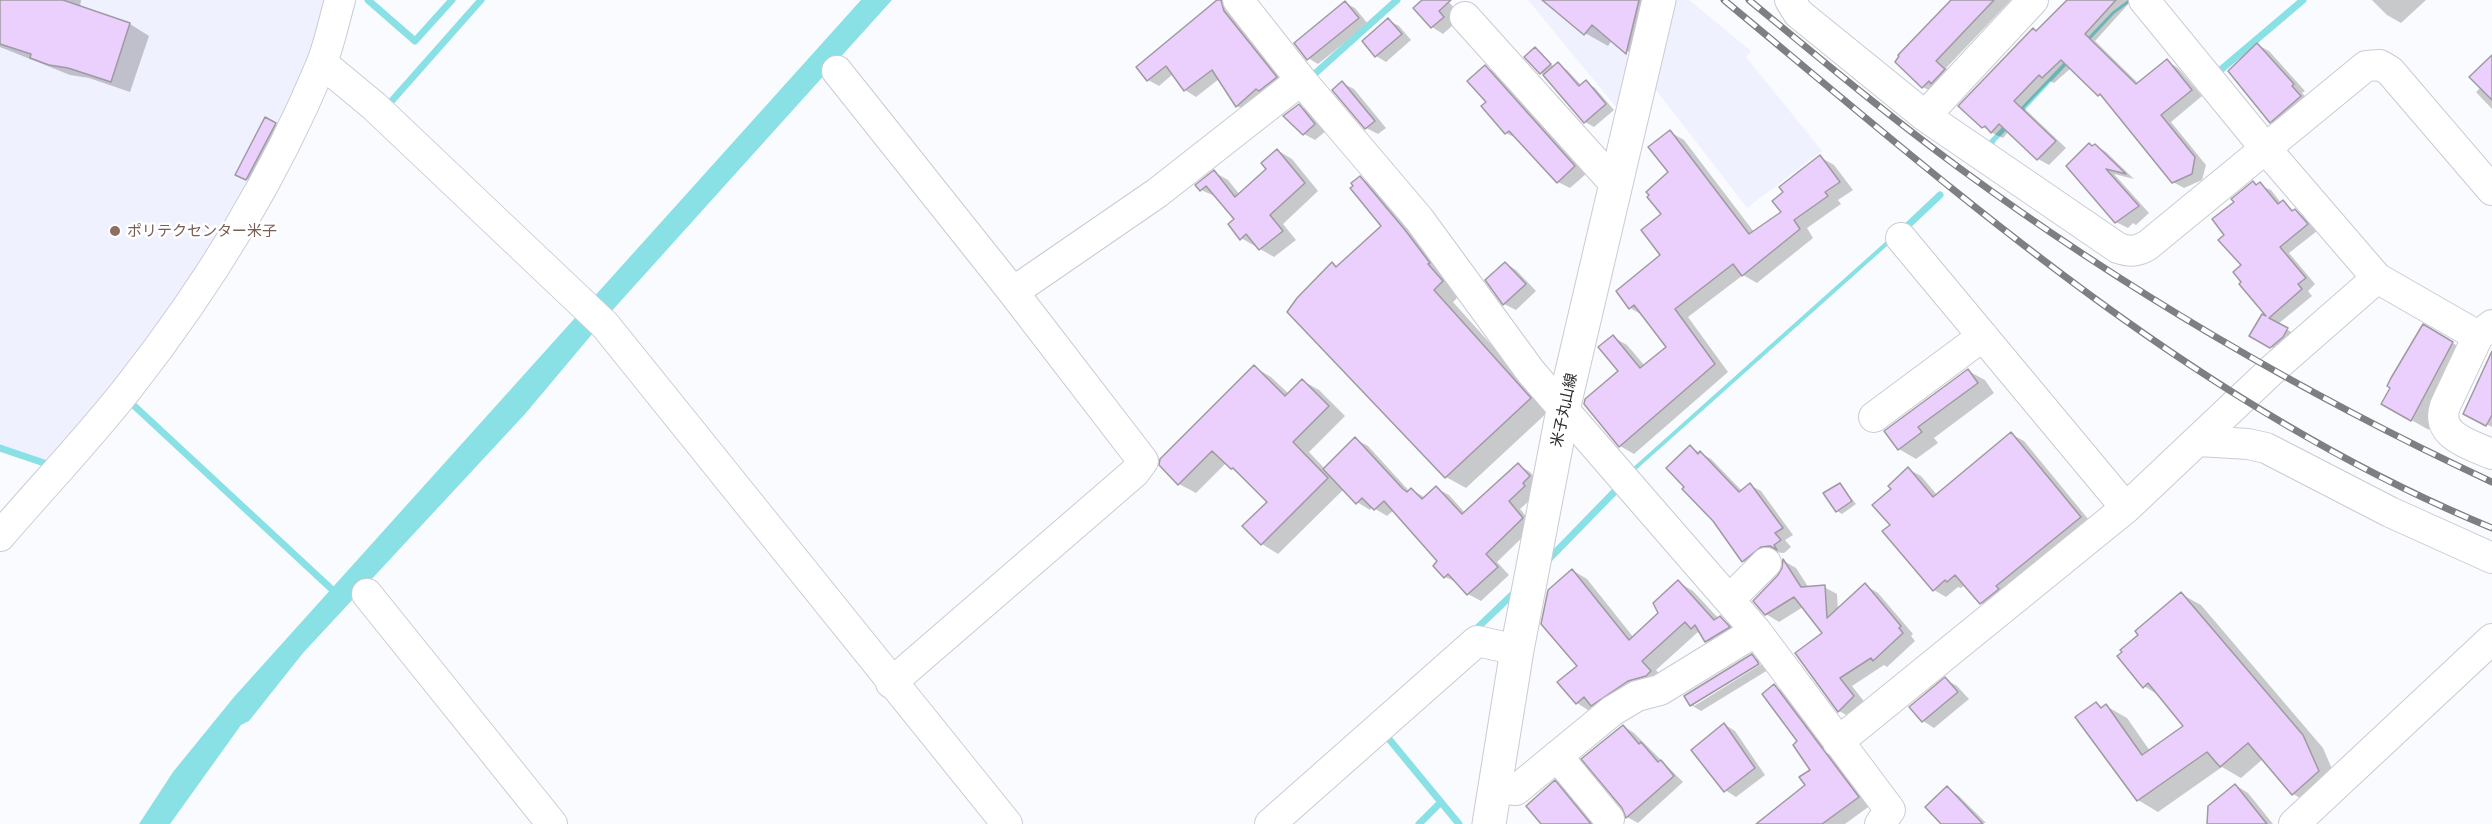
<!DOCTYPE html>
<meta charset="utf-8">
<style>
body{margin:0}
canvas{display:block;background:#fafbfe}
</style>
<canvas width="2492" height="824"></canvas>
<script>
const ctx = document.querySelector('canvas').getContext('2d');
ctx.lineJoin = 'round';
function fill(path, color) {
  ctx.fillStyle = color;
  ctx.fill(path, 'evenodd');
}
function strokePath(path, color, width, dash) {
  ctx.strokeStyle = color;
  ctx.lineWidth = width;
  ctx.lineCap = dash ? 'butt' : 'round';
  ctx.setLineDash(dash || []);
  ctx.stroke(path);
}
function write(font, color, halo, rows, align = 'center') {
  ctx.font = font + ' Commissioner,"Noto Sans JP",sans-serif';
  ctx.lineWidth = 5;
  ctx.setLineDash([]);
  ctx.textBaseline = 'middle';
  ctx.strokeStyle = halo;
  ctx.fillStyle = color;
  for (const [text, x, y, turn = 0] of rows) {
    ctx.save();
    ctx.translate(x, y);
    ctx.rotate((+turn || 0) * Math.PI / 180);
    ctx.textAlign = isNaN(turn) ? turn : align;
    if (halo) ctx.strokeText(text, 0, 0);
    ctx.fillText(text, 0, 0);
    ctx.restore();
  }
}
const built = new Path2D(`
 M0,0H334L247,202L54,465L0,446Z
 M1528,0H1643L1616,107Z
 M1674,0H1689L1751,51L1746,57L1822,151L1747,208L1653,86Z`);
const water = new Path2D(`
 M861,0H892L609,314L525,414L303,653L249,721L241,725L170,824H139L173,772L234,697Z
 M2128,0L2130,2L2114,14L1996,141L1992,148L1987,143L2112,12Z
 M1893,235L1896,238L1637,469L1633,476L1629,471Z`);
const shadow = new Path2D(`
 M0,0H81L80,7L130,24L149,36L130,92L89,78L70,75L0,47Z
 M1219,0H1225L1287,84L1248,112L1237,106L1219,79L1196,97L1185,90L1173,74L1159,86L1148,80L1138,67Z
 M1424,0H1447L1457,11L1449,18L1454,24L1443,34L1432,27Z
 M1544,0H1664L1648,65L1612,40L1608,46L1585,33Z
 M1951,0H2011L1946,68L1955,76L1934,93L1923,87Z
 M2069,0H2132L2095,41L2139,84L2167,61L2178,68L2202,96L2171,122L2206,165L2202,180L2184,188L2173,182L2106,99L2071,68L2054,83L2050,81L2024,108L2066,148L2049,165L2038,159L2009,131L2003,138L1994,134L1983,127L1960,105Z
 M2372,0H2426L2401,23L2387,15Z
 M1345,3L1355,8L1368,24L1318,64L1308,58Z
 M1388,20L1399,26L1411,40L1386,62L1376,56Z
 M2258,45L2269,51L2305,91L2302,93L2312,103L2282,128L2271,122Z
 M1535,49L1554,67L1558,64L1567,70L1582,86L1586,82L1595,88L1614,110L1594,127L1585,122L1547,77L1541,73Z
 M2492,58V109L2476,92L2481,87Z
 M1485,67L1496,73L1586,174L1570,188L1558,182L1518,139L1506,133L1488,102Z
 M1342,83L1354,89L1386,128L1378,134L1366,128Z
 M1299,106L1310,112L1326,131L1315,140L1304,134Z
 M266,119L286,131L258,185L237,174Z
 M1670,132L1684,140L1754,232L1783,213L1820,157L1834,165L1853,190L1838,200L1841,204L1807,228L1813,238L1757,283L1743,275L1688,317L1728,372L1634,454L1620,446L1585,404L1620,371L1613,337L1627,345L1645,366L1668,347L1644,316L1630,308L1663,255V214L1670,172Z
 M2095,145L2106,152L2134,179L2114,174L2149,213L2136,225L2133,223L2128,228L2116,222Z
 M1277,150L1292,159L1318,191L1283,224L1296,240L1274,257L1241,238L1236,219L1217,197L1201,190L1214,172L1228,180L1240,195L1268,170Z
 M1360,178L1380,189L1462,293L1453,302L1550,410L1466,488L1446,477L1333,264L1338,267L1383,226Z
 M2253,183L2271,190L2281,203L2305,217L2317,231L2289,253L2315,284L2308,291L2312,296L2278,324L2298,336L2282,353L2251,336L2271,321L2241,284L2243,265L2226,235L2236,202Z
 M1505,263L1516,270L1536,291L1516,310L1504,304Z
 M2423,326L2470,353L2429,430L2383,404Z
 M2492,365V427L2476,419L2475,395L2477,381Z
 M1254,367L1271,377L1289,394L1303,381L1319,390L1345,416L1309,452L1325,469L1355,439L1368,446L1410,492L1412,490L1424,497L1436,488L1449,495L1465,513L1518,465L1530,472L1541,484L1537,494L1520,509L1534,526L1497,562L1509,575L1481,601L1468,594L1459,583L1445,577L1435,566L1439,561L1394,510L1387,516L1372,507L1370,510L1357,502L1344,489L1278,554L1262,544L1269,502L1226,463L1196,493L1179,484Z
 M1968,371L1985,380L1994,393L1934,438L1938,443L1916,459L1899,449L1886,431Z
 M2011,434L2024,441L2093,525L1994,611L1981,603L1965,585L1961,588L1958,587L1946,597L1934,590L1892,525L1893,489L1908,469L1921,476L1937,495Z
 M1690,447L1711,459L1742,491L1750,485L1761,491L1793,535L1785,540L1791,547L1784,553L1772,552L1754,567L1743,561L1714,520Z
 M1840,485L1856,504L1842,514L1837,511Z
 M1784,561L1796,568L1809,588L1824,587L1837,594L1838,610L1865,585L1878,593L1913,634L1911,636L1915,641L1887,667L1884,665L1852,686L1866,704L1852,718L1839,711L1797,653L1824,633L1803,607L1779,622L1766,614Z
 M1572,570L1587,579L1634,638L1660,613L1678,582L1693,591L1719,619L1735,627L1721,649L1707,641L1698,632L1656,670L1665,680L1591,712L1577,703L1579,666Z
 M2181,594L2201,605L2323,748L2338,783L2313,805L2293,794L2263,759L2241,778L2222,767L2158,812L2138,800L2096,704L2103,708L2106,706L2127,718L2150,751L2185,726L2160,696L2144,686L2140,635Z
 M1752,656L1761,661L1694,702V706L1763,663L1768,670L1701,711L1691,705L1686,696Z
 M1945,679L1957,686L1969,699L1934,728L1923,721Z
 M1774,686L1787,694L1871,805L1845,824H1777L1808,786L1812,770Z
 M1724,724L1735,731L1765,775L1736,797L1725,790Z
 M1623,726L1634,733L1683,782L1638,823L1627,817Z
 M1555,782L1570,791L1599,824H1543Z
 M2235,785L2248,793L2273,824H2209Z
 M1947,788L1958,795L1986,823L1942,824Z`);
const stream = new Path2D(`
 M368,0L415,41L452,0
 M2217,73L2303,0
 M1310,78L1397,0
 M389,104L481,0
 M1903,230L1940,195
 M129,401L338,595
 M0,448L50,465
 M1547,561L1621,485
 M1473,632L1515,592
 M1384,733L1459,824
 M1419,824L1441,802`);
const building = new Path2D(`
 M0,0H63L130,23L111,82L68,68L49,65L30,58L31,54L0,44Z
 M1217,0H1221L1224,11L1277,77L1259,91L1256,89L1236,107L1212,70L1184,91L1166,66L1147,81L1136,67Z
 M1422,0H1451L1439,11L1444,17L1431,28L1413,8Z
 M1542,0H1639L1626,54L1592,25L1584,35Z
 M1951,0H1994L1936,61L1945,69L1931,84L1929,81L1922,88L1895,62L1899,56L1898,55Z
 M2067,0H2116L2085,34L2136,84L2167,59L2192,90L2161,115L2195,157L2192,174L2172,183L2100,94L2098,96L2061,60L2042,78L2039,75L2014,101L2056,141L2037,160L1999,124L1991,133L1985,126L1982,128L1958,106L2033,28L2036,31Z
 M1345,1L1359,18L1307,60L1294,43Z
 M1388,18L1402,34L1375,57L1362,41Z
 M2257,43L2294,84L2292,86L2301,96L2270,123L2228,71Z
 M1535,47L1551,64L1540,74L1524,57Z
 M2492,55V100L2469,77Z
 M1558,62L1579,86L1586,80L1606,104L1584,123L1543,75Z
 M1485,65L1575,166L1557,183L1509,131L1505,134L1481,106L1486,102L1467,81Z
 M1342,81L1375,121L1365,129L1332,90Z
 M1299,104L1315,124L1303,135L1283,116Z
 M265,117L276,123L246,180L235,175Z
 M1670,130L1749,234L1781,212L1772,201L1783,192L1779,187L1820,155L1840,182L1825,192L1828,196L1794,220L1800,229L1742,276L1733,264L1675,309L1715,364L1619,447L1584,404L1585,399L1618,371L1598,347L1613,335L1640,368L1666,347L1634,305L1629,309L1616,291L1660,255L1641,230L1661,214L1647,197L1649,195L1646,192L1668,172L1648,147Z
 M2089,143L2092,146L2095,144L2126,174L2106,169L2139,206L2115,223L2066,166Z
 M1277,149L1305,183L1270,215L1283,231L1259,250L1246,234L1240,240L1228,224L1234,219L1206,186L1200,191L1195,185L1214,170L1235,197L1266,169L1261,163Z
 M1360,176L1405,230L1430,263L1428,264L1443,281L1434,290L1531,398L1445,478L1287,312L1297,298L1332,262L1336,267L1381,226L1350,188L1353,186L1351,183Z
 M2253,181L2256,185L2260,182L2278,204L2283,200L2292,211L2295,209L2308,224L2280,247L2306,278L2298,284L2302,289L2269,318L2288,328L2283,337L2270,348L2249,336L2262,314L2266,316L2239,284L2241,282L2233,272L2241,265L2218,240L2224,235L2212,219L2234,202L2231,199Z
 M1505,262L1526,284L1503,305L1485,280Z
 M2423,324L2453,342L2411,421L2381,404L2390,388L2387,386L2391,378Z
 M2492,351V415L2486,426L2463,414Z
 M1254,365L1285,396L1302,379L1329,406L1293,442L1328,478L1261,545L1242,526L1267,502L1233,468L1231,469L1212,451L1178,485L1159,465L1160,459Z
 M1968,369L1978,383L1918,427L1922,432L1898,450L1884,431Z
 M2011,432L2081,517L1996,586L1999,589L1980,604L1955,575L1947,582L1945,580L1933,591L1882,531L1890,525L1872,505L1891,489L1888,486L1908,467L1933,497Z
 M1355,437L1403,489L1407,492L1411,488L1422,499L1436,486L1462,514L1518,463L1530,476L1523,483L1525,486L1509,501L1523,518L1486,554L1498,567L1467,595L1448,574L1444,578L1433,566L1437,561L1384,501L1374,510L1362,498L1356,504L1323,469Z
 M1690,445L1698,454L1700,451L1739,492L1750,483L1783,528L1775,533L1781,540L1774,545L1777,550L1770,546L1761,547L1742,562L1713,521L1682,489L1684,487L1666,468Z
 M1840,483L1852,501L1836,512L1823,493Z
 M1783,559L1801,587L1825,585L1827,618L1865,583L1901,626L1899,628L1903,633L1873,661L1871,658L1840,678L1854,696L1838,712L1795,653L1822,633L1794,597L1765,615L1753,601L1778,575L1782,568Z
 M1572,569L1629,640L1658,613L1653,603L1678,580L1714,620L1720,616L1730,627L1705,642L1695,625L1691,629L1685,622L1642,661L1651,671L1646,676L1628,681L1591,706L1584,697L1576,704L1557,682L1577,666L1541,624L1548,590Z
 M2181,592L2303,735L2319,771L2292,795L2248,743L2220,767L2207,752L2137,801L2075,717L2096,702L2101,708L2106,704L2142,755L2183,726L2148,683L2143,688L2117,656L2122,652L2120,650L2138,635L2135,631Z
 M1752,654L1759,664L1690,706L1684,696Z
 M1945,677L1958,692L1922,722L1909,707Z
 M1774,684L1859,797L1822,824H1756L1805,785L1799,777L1810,770L1793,745L1797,741L1762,694Z
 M1724,723L1755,768L1724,792L1691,750Z
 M1623,725L1639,744L1641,742L1658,762L1661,760L1674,776L1626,818L1622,808L1581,759Z
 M1555,780L1591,824H1541L1526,806Z
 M2235,784L2267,824H2207L2208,806Z
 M1947,786L1983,824H1941L1925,807Z`);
const minor = new Path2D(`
 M1238,0L1301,80L1419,219L1531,372L1756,631L1890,810L1880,824
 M1790,0L1798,13L1925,116L2118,248C2130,252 2137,252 2148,245L2366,66L2380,65L2390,71L2492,190
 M2144,0L2266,149L2377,278L2478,336
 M1465,17L1616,185
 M322,63L374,106L605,325L1007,824
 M837,71L1013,292L1143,461L1134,473L891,683
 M1925,116L2033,0
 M1901,238L2126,508
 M1013,292L1157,193L1301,80
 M2492,325L2478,336L2445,406C2435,436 2471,445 2492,454
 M1874,417L1983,336
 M2199,441L2248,444L2266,448L2390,512L2492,558
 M0,536C42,487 88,439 128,388C205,290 273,181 321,65C329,45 334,21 340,0
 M367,594L552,824
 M1729,600L1766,563
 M1838,742L2126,508L2273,369L2377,278
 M1557,756L1609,819
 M1495,788L1516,790L1612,711L1637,696L1660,690L1756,631
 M1270,824L1477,641L1517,650
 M2294,824L2492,639`);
const major = new Path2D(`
 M1489,824L1517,650L1563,410L1659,0`);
const rail = new Path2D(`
 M1724,0C1965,200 2198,407 2492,528
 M1749,0C1818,57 1886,114 1958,167C2124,289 2305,395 2492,482`);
const markers = [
 [115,231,6,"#8d6e63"]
];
const educationNames = [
 ["ポリテクセンター米子",127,231]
];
const streetNames = [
 ["米子丸山線",1564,410,-78]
];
fill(built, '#eff1fe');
fill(water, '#89e1e5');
fill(shadow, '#0003');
strokePath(stream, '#89e1e5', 7);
fill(building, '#ebcffc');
strokePath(building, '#9f9aa2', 1.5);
strokePath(minor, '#cacbd4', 32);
strokePath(major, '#cacbd4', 35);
strokePath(minor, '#fff', 30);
strokePath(major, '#fff', 33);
strokePath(rail, '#7e7f82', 7);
strokePath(rail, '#fff', 4.5, [14]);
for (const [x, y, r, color] of markers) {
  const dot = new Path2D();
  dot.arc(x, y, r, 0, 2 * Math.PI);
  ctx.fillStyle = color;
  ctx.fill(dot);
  strokePath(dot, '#fff', 2);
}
write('15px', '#785e54', '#fff', educationNames, 'left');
write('15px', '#28292c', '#fff', streetNames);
</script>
